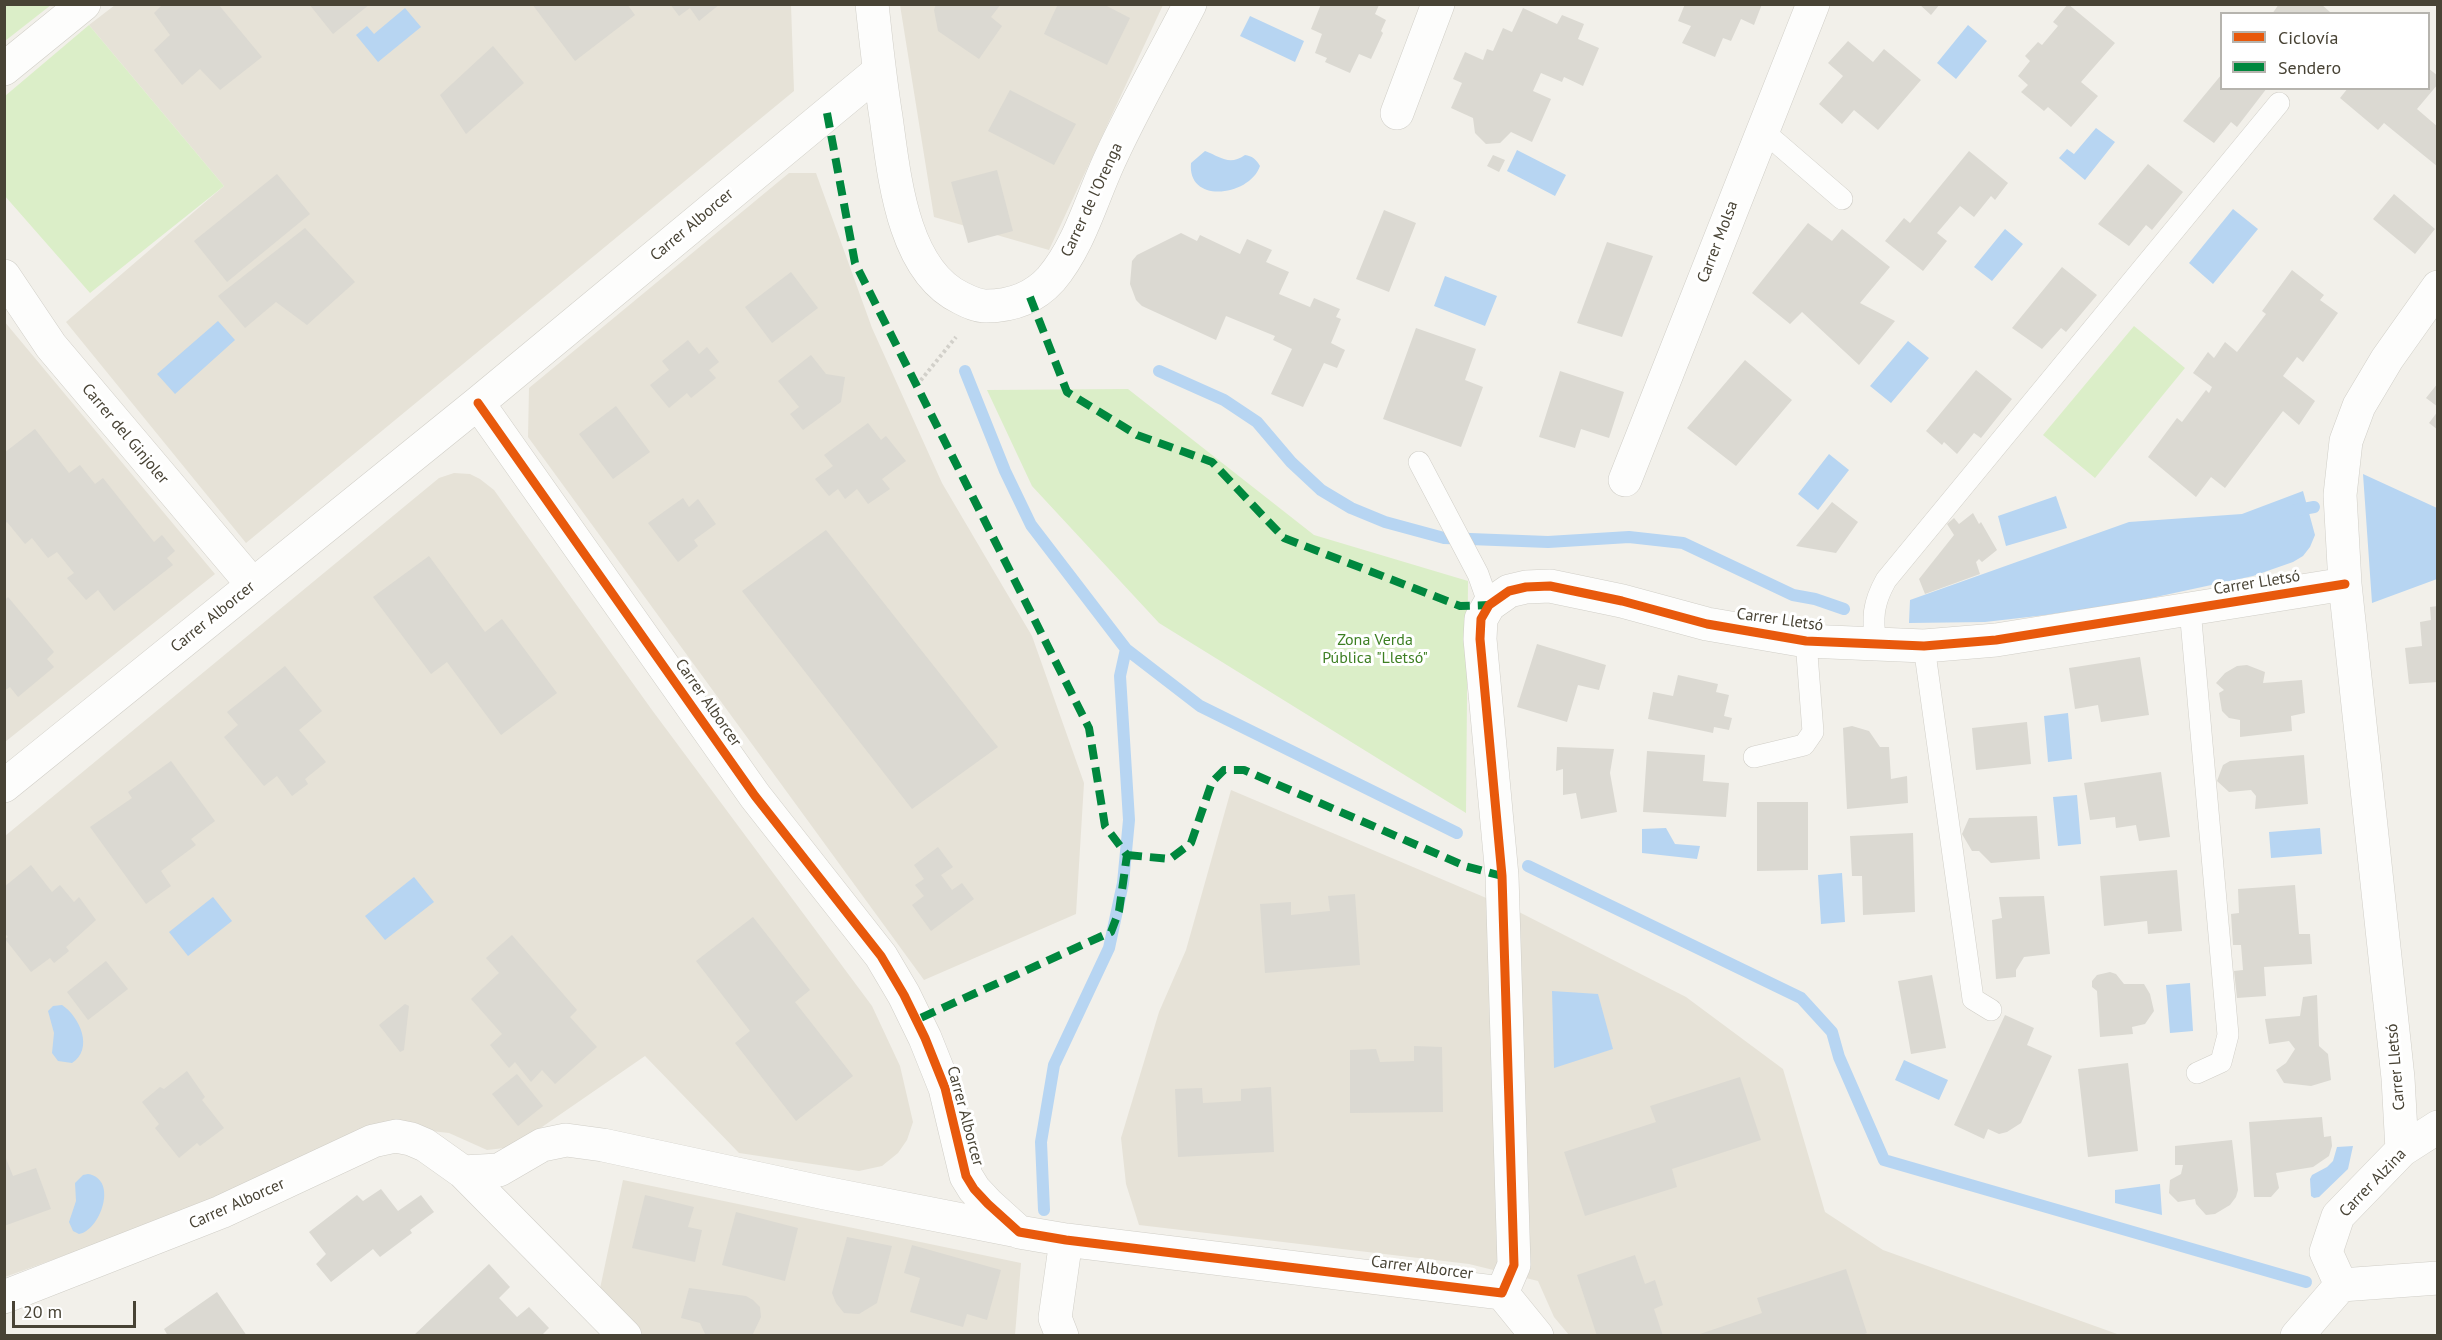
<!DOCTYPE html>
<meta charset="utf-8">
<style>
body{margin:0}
#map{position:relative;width:2442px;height:1340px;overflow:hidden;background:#f2f0ea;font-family:"PT Sans",sans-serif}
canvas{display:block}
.frame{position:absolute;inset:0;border:6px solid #484335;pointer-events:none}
.legend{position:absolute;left:2220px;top:12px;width:210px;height:78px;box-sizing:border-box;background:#fff;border:2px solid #b6b4ae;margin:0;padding:8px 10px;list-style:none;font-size:18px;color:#484335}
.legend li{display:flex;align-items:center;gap:12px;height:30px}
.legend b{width:30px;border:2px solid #b6b4ae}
.scale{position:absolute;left:12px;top:1301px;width:124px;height:27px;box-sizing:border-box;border:3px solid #484335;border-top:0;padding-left:8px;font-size:18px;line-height:21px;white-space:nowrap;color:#484335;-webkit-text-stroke:4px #fff;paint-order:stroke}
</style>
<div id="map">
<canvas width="2442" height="1340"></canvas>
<div class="frame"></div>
<ul class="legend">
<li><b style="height:8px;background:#e8590c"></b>Ciclovía</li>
<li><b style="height:8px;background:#00873e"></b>Sendero</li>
</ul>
<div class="scale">20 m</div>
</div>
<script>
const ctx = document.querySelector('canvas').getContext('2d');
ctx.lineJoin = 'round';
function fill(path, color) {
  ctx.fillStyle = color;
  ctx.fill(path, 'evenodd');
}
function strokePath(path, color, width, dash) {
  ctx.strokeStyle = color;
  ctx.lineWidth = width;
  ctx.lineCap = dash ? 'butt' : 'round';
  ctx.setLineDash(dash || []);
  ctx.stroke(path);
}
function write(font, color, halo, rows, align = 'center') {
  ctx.font = font + ' "PT Sans",sans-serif';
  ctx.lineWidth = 6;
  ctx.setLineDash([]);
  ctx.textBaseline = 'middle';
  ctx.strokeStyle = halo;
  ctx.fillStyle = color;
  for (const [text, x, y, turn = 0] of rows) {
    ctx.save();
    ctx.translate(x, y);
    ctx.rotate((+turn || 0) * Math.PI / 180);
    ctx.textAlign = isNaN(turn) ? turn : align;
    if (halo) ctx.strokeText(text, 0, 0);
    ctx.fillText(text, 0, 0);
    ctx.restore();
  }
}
const residential = new Path2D(`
 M115,5H791L794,91L246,543L66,322L224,186L89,25Z
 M900,5H1163L1049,250L934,217Z
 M789,173H816L872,328L942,483L1032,636L1084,783L1076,914L924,980L528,437L529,388Z
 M4,321L215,574L5,742H4Z
 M454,473L470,474L480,479L494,490L652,710L872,1006L900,1066L913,1122L907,1140L898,1153L882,1166L859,1171L739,1153L645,1056L513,1147L487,1150L449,1133L395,1127L146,1226L5,1277V836L439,478Z
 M1231,790L1517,911L1686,997L1783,1069L1825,1212L1883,1250L2120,1335H1569L1554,1317L1538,1281L1469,1264L1139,1225L1126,1184L1121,1138L1159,1012L1186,950Z
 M623,1180L1021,1263L1015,1335H637L598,1298Z`);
const green = new Path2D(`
 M5,4H51V5L5,41Z
 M89,25L224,186L90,293L4,195L5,96Z
 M2134,326L2185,368L2095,478L2043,435Z
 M1128,389L1314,535L1468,581L1466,813L1159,623L1032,486L987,390Z`);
const water = new Path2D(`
 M405,8L421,27L378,62L356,35L367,26L374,34Z
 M1250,16L1304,41L1295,62L1240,36Z
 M1968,25L1987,41L1956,79L1937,63Z
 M2096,128L2115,142L2085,180L2059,158L2067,149L2074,154Z
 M1517,150L1566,175L1555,196L1507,171Z
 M1205,151C1221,157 1229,166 1245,155C1252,156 1256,159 1260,166C1250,196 1187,205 1191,163Z
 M2233,209L2258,229L2213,284L2189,263Z
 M2005,229L2023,244L1992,281L1974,267Z
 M1445,276L1497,296L1485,326L1434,306Z
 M218,321L235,340L175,394L157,374Z
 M1908,341L1929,358L1891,403L1870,386Z
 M1829,454L1849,470L1818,510L1798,494Z
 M2363,474L2437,508V579L2372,603Z
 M2303,491L2315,535L2310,547L2303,556L2293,562L2253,576L2128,603L2046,615L1985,622L1909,623L1910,600L2129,522L2242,514Z
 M2056,496L2067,528L2006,546L1998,516Z
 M2068,713L2072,759L2048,762L2044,716Z
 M2077,795L2081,844L2058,846L2053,797Z
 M1666,828L1675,844L1700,846L1697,859L1642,853V829Z
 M2320,828L2322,854L2271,858L2269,832Z
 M1842,873L1845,922L1821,924L1818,875Z
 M414,877L434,902L385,940L365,916Z
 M213,897L232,921L188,956L169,932Z
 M2190,983L2193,1031L2170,1033L2166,985Z
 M1552,991L1598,994L1613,1049L1554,1068Z
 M62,1005C80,1017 94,1049 72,1063L58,1061L52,1053L54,1033L48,1011L53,1006Z
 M1904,1060L1948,1080L1939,1100L1895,1080Z
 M2353,1146L2348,1169L2319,1197L2314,1198L2311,1196L2310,1179L2312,1175L2327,1167L2333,1161L2337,1147Z
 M88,1174C119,1179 100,1231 79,1234L73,1231L69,1222L76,1201L75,1183L83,1175Z
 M2160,1184L2162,1215L2115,1203V1190Z`);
const stream = new Path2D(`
 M965,371L1005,471L1031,525L1126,649L1120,676L1129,820L1123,883L1109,948L1054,1065L1041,1142L1044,1210
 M1159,371L1224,400L1257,422L1291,462L1321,490L1351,508L1385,522L1444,538L1548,542L1629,537L1683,543L1793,595L1815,599L1844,609
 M2292,511L2314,507
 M1126,649L1200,706L1457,833
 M1528,866L1801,998L1832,1032L1839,1057L1884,1160L2306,1282`);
const building = new Path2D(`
 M163,4H218L262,57L220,90L200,69L182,85L154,50L170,35L154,13Z
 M309,4H370L333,34Z
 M532,4H627L635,15L575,61Z
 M670,4H720L699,21L690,8L679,16Z
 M936,4H1001L991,17L1002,26L979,59L938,31L934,10Z
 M1058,4H1103L1130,18L1107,65L1044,34Z
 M1321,4H1377L1379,5L1375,14L1386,20L1381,31L1383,33L1371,59L1359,54L1350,73L1325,62L1327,58L1315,53L1322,34L1311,29Z
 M1685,4H1762L1754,25L1741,19L1731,41L1723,38L1715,57L1682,43L1691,26L1678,21Z
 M1919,4H1940L1931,15Z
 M2068,4L2115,43L2081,82L2098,96L2071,127L2048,107L2044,111L2021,92L2028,85L2018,76L2030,61L2025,56L2038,42L2042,45L2058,26L2053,22Z
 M2279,4H2321L2330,12L2272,14Z
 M1523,8L1557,24L1562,15L1584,24L1578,39L1599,48L1583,86L1564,77L1562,82L1541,73L1533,91L1551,99L1532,142L1511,132L1500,143L1486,144L1475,133L1473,118L1451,108L1462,83L1453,79L1465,52L1483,60L1487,49L1493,51L1503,28L1512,32Z
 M1848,41L1873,62L1884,49L1921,80L1878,130L1854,110L1842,124L1819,104L1843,76L1828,63Z
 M493,46L524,83L466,134L440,95Z
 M2428,68L2438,76V84L2417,109L2438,127V167L2384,123L2378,130L2340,98L2348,88H2428Z
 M2222,74V88H2267L2237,127L2231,122L2214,143L2183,121Z
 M1010,90L1076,124L1054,165L988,131Z
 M1969,151L2008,183L1995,200L1991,196L1974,217L1960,206L1937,233L1947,241L1923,271L1885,241L1904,218L1910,223Z
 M1493,155L1505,160L1499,172L1487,166Z
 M2148,164L2183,192L2152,230L2146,225L2129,246L2098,224Z
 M997,170L1013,231L968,243L951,182Z
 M277,174L310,214L227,282L194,241Z
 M2394,194L2435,229L2415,254L2373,219Z
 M1384,210L1416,223L1389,292L1356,279Z
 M1808,223L1832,241L1842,229L1890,267L1860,303L1895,321L1859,365L1802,312L1790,324L1752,293Z
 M305,228L355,282L307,325L276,302L245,328L218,296Z
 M1181,233L1197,241L1200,235L1240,254L1247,239L1272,250L1266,262L1289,272L1279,294L1310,307L1314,298L1340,309L1336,317L1341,319L1331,343L1345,350L1337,368L1324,363L1303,407L1271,394L1292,349L1273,340L1275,336L1226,316L1216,340L1142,306L1136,300L1130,284L1132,261L1137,255Z
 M1607,242L1653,256L1622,337L1577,323Z
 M2062,267L2097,295L2066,332L2061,328L2042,349L2012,328Z
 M2292,270L2324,295L2320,300L2338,313L2303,362L2297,357L2283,376L2315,401L2299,425L2283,411L2225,488L2211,477L2196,497L2148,457L2177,418L2182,422L2206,390L2209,393L2212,387L2193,373L2208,352L2214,358L2225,342L2237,352L2266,314L2262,311Z
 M791,272L818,308L772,343L745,307Z
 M1416,328L1476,349L1465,380L1483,387L1461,447L1383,419Z
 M688,340L699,354L707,347L719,362L709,370L716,378L691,398L687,393L669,408L650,385L669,370L662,361Z
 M811,355L826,374L845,377L841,402L803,430L790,414L799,407L778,381Z
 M1745,360L1792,400L1736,466L1687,428Z
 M1976,370L2012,399L1981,438L1974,433L1957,454L1944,442L1942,445L1926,431Z
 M1560,371L1624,392L1609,438L1581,429L1575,448L1539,437Z
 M2438,383V407L2426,398Z
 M616,406L650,452L613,479L579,434Z
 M2438,411V430L2429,423Z
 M868,423L881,440L886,436L906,461L882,479L890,489L868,504L857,489L845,499L838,489L829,496L815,479L833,466L824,455Z
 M35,429L69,473L80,465L95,484L103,478L154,542L162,535L175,551L167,558L173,565L114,611L98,590L86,600L67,578L74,573L57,552L48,558L32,538L25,544L7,522L4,524V453Z
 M683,498L689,507L698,499L716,524L694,540L698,546L678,562L648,523Z
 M1832,502L1858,522L1836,553L1796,546Z
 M1973,513L1979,524L1981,522L1997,550L1982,562L1979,559L1976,562L1980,574L1925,594L1919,579L1954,535L1947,524L1954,518L1959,524Z
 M826,530L998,747L912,809L742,591Z
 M429,556L485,632L502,619L557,693L501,735L447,662L431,674L373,597Z
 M8,597L54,652L47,659L54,667L18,697L10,687L4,691V601Z
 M2438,606V682L2409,684L2405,648L2422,646L2420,622L2431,620L2430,607Z
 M1537,644L1606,665L1599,690L1578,685L1567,722L1517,707Z
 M2140,657L2149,715L2101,722L2098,705L2075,709L2069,668Z
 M2247,665L2265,672L2263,683L2302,680L2305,713L2291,716L2292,731L2240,737V720L2229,718L2222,711L2219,693L2224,690L2216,683L2225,673L2237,666Z
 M285,666L322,711L299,730L326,762L305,779L308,784L292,796L277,776L264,786L224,737L238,725L227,712Z
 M1678,675L1718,684L1716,692L1729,695L1724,716L1732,718L1729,730L1714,727L1713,733L1648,719L1653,692L1673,696Z
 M2027,722L2031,764L1976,770L1972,728Z
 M1852,726L1869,731L1880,747H1889L1891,779L1907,776L1908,803L1847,809L1843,728Z
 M1557,747L1614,749L1610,773L1617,812L1581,819L1576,793L1563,795V769L1556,771Z
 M1647,751L1705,755L1703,781L1729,783L1726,817L1643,812Z
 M2304,755L2308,804L2255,809L2256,796L2251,790L2229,792L2217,781L2223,765L2230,761Z
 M171,761L215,821L191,839L196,845L161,871L171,886L146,904L90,827L132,798L128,792Z
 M2161,772L2170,837L2139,841L2136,825L2116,828L2115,817L2090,820L2084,783Z
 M1757,802H1808V870L1757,871Z
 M2037,816L2040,859L1991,863L1979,851H1972L1962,834L1969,818Z
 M1913,833L1915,912L1863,915L1862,876H1852L1850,836Z
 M938,847L953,867L941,875L952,890L962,883L974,899L931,931L912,905L924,896L915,885L924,879L914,865Z
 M31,865L52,892L60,885L74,902L79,897L96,920L66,947L69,951L54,963L50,958L31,972L5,939L8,937L4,932V887Z
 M2177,870L2182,931L2148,934L2147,921L2104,926L2100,876Z
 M2295,885L2299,934H2310L2312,964L2264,967L2266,996L2237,998L2234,971L2243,970L2241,945H2233L2231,914L2239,913L2238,889Z
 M1355,894L1360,965L1265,973L1260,904L1291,902V915L1330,911L1328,896Z
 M2044,896L2050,954L2024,957L2016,970V977L1996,979L1992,920L2002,918L1999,897Z
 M753,917L810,990L795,1002L853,1076L796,1121L735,1043L750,1031L696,961Z
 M512,935L577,1010L570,1017L597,1047L555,1084L542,1070L531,1082L515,1062L509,1068L490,1045L502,1034L471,999L499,973L486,958Z
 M106,961L128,989L88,1020L67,992Z
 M2110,972L2116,974L2124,984H2144L2150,994L2154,1011L2145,1024L2132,1027L2133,1034L2100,1037L2097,991L2092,987V981L2097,975Z
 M1932,975L1946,1048L1911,1054L1898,981Z
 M2317,995L2319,1046L2328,1054L2331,1080L2311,1086L2284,1083L2276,1070L2286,1063L2295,1049L2289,1041L2269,1044L2265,1019L2300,1016L2303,997Z
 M405,1004L409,1006L404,1050L400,1052L379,1025Z
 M2005,1015L2034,1028L2027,1045L2052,1056L2021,1123L2007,1132L1999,1134L1988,1129L1984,1139L1954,1125Z
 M1414,1046L1442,1047L1443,1112L1350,1113V1050L1376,1049L1380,1062L1414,1061Z
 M2128,1063L2138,1151L2088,1157L2078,1069Z
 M187,1071L205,1097L202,1100L224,1128L200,1146L197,1143L179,1158L155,1128L159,1124L142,1102L160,1087L164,1089Z
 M517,1074L543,1106L518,1126L492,1094Z
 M1740,1077L1761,1140L1672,1169L1677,1187L1585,1216L1564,1152L1656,1122L1650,1106Z
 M1271,1087L1274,1152L1178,1157L1175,1089L1202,1088L1203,1103L1241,1101V1089Z
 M2322,1117L2324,1137L2331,1136L2332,1146L2329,1156L2313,1167L2276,1173L2279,1188L2271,1197H2254L2249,1122Z
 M2232,1140L2238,1190L2236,1197L2230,1205L2215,1214L2206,1215L2196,1204L2195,1199L2178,1202L2169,1193L2170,1180L2181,1174L2183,1165H2175V1146Z
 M5,1156L13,1176L36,1168L51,1209L4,1226Z
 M381,1189L398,1211L421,1195L434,1212L410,1230L412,1233L380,1257L373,1249L331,1282L316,1264L326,1254L309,1232L357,1195L363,1201Z
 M645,1195L694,1207L688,1227L702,1230L695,1262L632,1248Z
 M736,1212L798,1228L785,1281L722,1265Z
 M847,1237L892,1246L877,1303L859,1314L844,1313L836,1303L832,1293Z
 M912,1245L1001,1270L987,1320L967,1314L963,1327L910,1312L920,1278L904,1273Z
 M1635,1255L1645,1284L1655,1280L1663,1305L1654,1309L1663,1336H1597L1577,1275Z
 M489,1264L510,1287L499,1298L517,1317L529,1307L549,1328L541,1336H413Z
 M1846,1269L1867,1333L1860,1336H1694L1762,1313L1757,1298Z
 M689,1288L746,1296L753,1300L760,1307L761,1317L752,1336H706L700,1323L681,1318Z
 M217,1292L247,1336H168L164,1329Z`);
const path = new Path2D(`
 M917,385L956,337`);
const service = new Path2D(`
 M1762,130L1842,199
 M1419,462L1478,574L1489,605
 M2190,609L2228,1035L2221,1062L2197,1073
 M1875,645C1873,617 1872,605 1886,580L2279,103
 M1924,646L1973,999L1991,1010
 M1754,757L1804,745L1813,732L1806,641`);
const minor = new Path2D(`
 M872,4C876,42 880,80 886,117C894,174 902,270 961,298C969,302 977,306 986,306C1011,306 1034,298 1051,279C1080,245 1092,197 1111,157C1135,105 1164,55 1190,4
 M4,69L84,4
 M1397,113L1438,4
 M4,276L51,346L253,585
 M478,403L755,796L881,956L904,995L925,1038L945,1088L966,1176L974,1189L988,1204L1019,1232L1066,1240L1502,1293L1514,1265L1502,876L1480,639L1481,619L1489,605L1509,591L1526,587L1550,586L1622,601L1707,624L1806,641L1924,646L1996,640L2345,584
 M1625,480L1813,4
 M4,786L478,403L879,71
 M2402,1150L2398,1078L2345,584L2340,495L2346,441L2359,406L2387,359L2438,287
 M463,1172L499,1170L542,1145L566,1140L603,1145L825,1193L1018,1231
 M2341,1285L2326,1252L2338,1216L2402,1150L2438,1127
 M1502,1293L1537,1336
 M4,1297L221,1212L373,1141L396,1136L411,1139L425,1145L463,1172L625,1336
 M1062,1336L1055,1318L1066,1240
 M2297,1336L2341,1285L2438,1278`);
const quiet = new Path2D(`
 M827,113L855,263L1089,728L1105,826L1127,855L1119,911L1111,932L916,1020
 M1030,297L1067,392L1137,435L1212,462L1284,538L1460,606L1489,605
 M1127,855L1170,859L1191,843L1212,782L1224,770H1244L1465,866L1502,876`);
const cycleway = new Path2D(`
 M478,403L755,796L881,956L904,995L925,1038L945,1088L966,1176L974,1189L988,1204L1019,1232L1066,1240L1502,1293L1514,1265L1502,876L1480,639L1481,619L1489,605L1509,591L1526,587L1550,586L1622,601L1707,624L1806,641L1924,646L1996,640L2345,584`);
const streetNames = [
 ["Carrer de l'Orenga",1092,200,-65],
 ["Carrer Alborcer",692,225,-40],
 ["Carrer Molsa",1718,242,-69],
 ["Carrer del Ginjoler",125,434,50],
 ["Carrer Lletsó",2257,583,-9],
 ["Carrer Alborcer",213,617,-39],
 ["Carrer Lletsó",1780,620,8],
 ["Carrer Alborcer",708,703,55],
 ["Carrer Lletsó",2396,1067,-95],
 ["Carrer Alborcer",965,1116,75],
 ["Carrer Alzina",2373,1183,-46],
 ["Carrer Alborcer",237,1204,-24],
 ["Carrer Alborcer",1422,1268,7]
];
const parkNames = [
 ["Zona Verda",1375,640],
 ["Pública \"Lletsó\"",1375,658]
];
fill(residential, '#e6e2d7');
fill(green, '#dbeec8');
fill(water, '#b7d5f2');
strokePath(stream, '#b7d5f2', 12);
fill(building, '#dbd9d2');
strokePath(service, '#d0cec7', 22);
strokePath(minor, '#d0cec7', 34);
strokePath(path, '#d2d0ca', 4, [3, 3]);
strokePath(service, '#fdfdfc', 21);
strokePath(minor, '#fdfdfc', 33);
strokePath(quiet, '#00873e', 8, [15, 8]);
strokePath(cycleway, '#e8590c', 9);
write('16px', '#484335', '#fff', streetNames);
write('16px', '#3d7f23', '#fff', parkNames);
</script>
